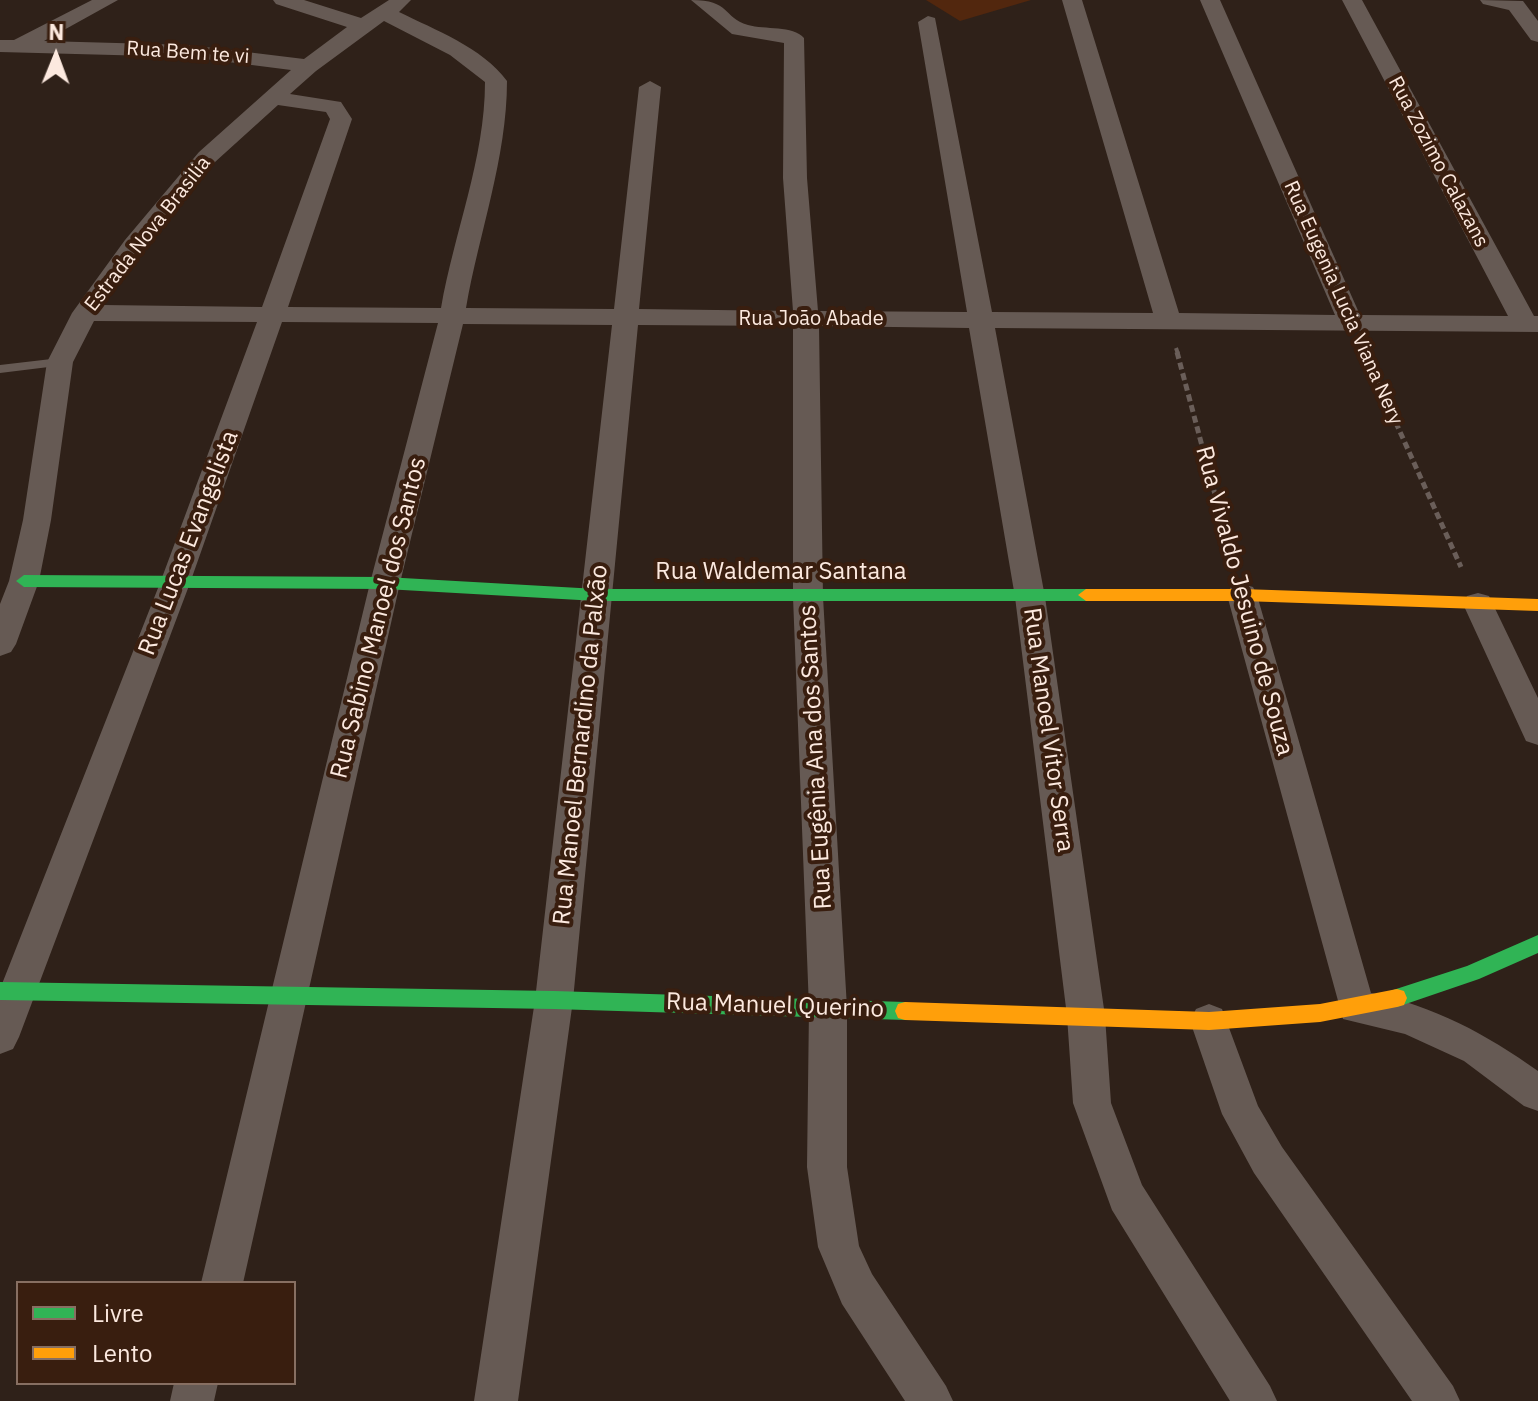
<!DOCTYPE html>
<meta charset="utf-8">
<style>
body{margin:0}
#map{position:relative;width:1538px;height:1401px;overflow:hidden;background:#2f2119;font-family:"IBM Plex Sans",sans-serif}
canvas{display:block}
.legend{position:absolute;left:16px;top:1281px;width:280px;height:104px;box-sizing:border-box;background:#391e0f;border:2px solid #876f62;margin:0;padding:10px 14px;list-style:none;font-size:24px;color:#fce9df}
.legend li{display:flex;align-items:center;gap:16px;height:40px}
.legend b{width:40px;border:2px solid #876f62}
.north{position:absolute;left:16px;top:16px;width:80px;height:80px;-webkit-text-stroke:6px #391e0f;paint-order:stroke;rotate:1deg;font-size:22px;font-weight:700;line-height:32px;text-align:center;color:#fce9df}
.north::after{content:'';display:block;margin:auto;width:28px;height:36px;background:#fce9df;clip-path:polygon(50% 0,100% 100%,50% 72%,0 100%)}
</style>
<div id="map">
<canvas width="1538" height="1401"></canvas>
<ul class="legend">
<li><b style="height:10px;background:#30b455"></b>Livre</li>
<li><b style="height:10px;background:#ff9f0a"></b>Lento</li>
</ul>
<div class="north">N</div>
</div>
<script>
const ctx = document.querySelector('canvas').getContext('2d');
ctx.lineJoin = 'round';
function fill(path, color) {
  ctx.fillStyle = color;
  ctx.fill(path, 'evenodd');
}
function strokePath(path, color, width, dash) {
  ctx.strokeStyle = color;
  ctx.lineWidth = width;
  ctx.lineCap = dash ? 'butt' : 'round';
  ctx.setLineDash(dash || []);
  ctx.stroke(path);
}
function write(font, color, halo, rows, align = 'center') {
  ctx.font = font + ' "IBM Plex Sans",sans-serif';
  ctx.lineWidth = 8;
  ctx.setLineDash([]);
  ctx.textBaseline = 'middle';
  ctx.strokeStyle = halo;
  ctx.fillStyle = color;
  for (const [text, x, y, turn = 0] of rows) {
    ctx.save();
    ctx.translate(x, y);
    ctx.rotate((+turn || 0) * Math.PI / 180);
    ctx.textAlign = isNaN(turn) ? turn : align;
    if (halo) ctx.strokeText(text, 0, 0);
    ctx.fillText(text, 0, 0);
    ctx.restore();
  }
}
const green = new Path2D(`
 M926,0H1031L960,21Z`);
const pathFar1 = new Path2D(`
 M1176,348L1178,354
 M1363,350L1365,354`);
const path = new Path2D(`
 M1177,352L1233,562
 M1364,352L1461,567`);
const lane = new Path2D(`
 M60,358L65,359V365L0,373V365Z`);
const street = new Path2D(`
 M92,0H118L44,41L189,45L304,59L347,27L276,4L273,0H304L361,18L389,0H411L399,12C435,30 482,47 507,81C507,158 479,233 466,308L614,309L639,87L650,81L661,87L639,309L793,311L783,178L784,43L732,34L691,0C731,0 722,17 748,25C765,30 793,25 804,38L807,178L818,311L967,312L918,22L928,16L935,18L992,312L1153,313L1062,0H1082L1179,313L1335,315L1200,0H1220L1360,315L1508,316L1342,0H1362L1534,316H1538V332L995,328L1045,597L1105,1016L1111,1103L1142,1185L1270,1386L1277,1401H1230L1112,1210L1073,1103L1067,1016L1015,597L969,328L819,326L823,597L847,1008V1167L859,1246L872,1274L946,1386L953,1401H905L842,1304L818,1247L807,1167L809,1008L793,597V326L638,325L573,1000L518,1401H474L535,1000L612,325L463,324L400,583L243,1283H201L370,583L438,323L282,322L190,583L19,1037L13,1049L0,1054V989L160,583L257,322L94,321L73,362L51,520L39,581L16,644L11,652L0,656V604L9,581L23,520L47,362L72,313L125,240L199,152L291,70L189,57L0,52V40H14ZM384,21L450,55L485,82C485,159 454,233 441,308L288,307L352,119L341,102L290,94L316,71ZM278,105L326,112L330,119L262,307L103,305L143,250L215,162Z
 M1480,0L1523,1L1538,21V42L1531,40L1509,10L1483,4Z
 M1242,584L1253,587L1257,595L1371,993C1434,1006 1486,1034 1538,1071V1111L1524,1106L1464,1061L1405,1034L1343,1019L1227,595L1231,587Z
 M1478,593L1489,596L1538,698V745L1526,741L1463,604L1467,596Z
 M1209,1004L1222,1009L1258,1106L1282,1147L1453,1386L1460,1401H1412L1254,1173L1222,1114L1190,1021L1196,1009Z
 M174,1383H218L214,1401H170Z`);
const fast = new Path2D(`
 M24,575L385,577L597,589H1086L1094,595L1086,601H597L385,589L24,587L16,581Z
 M1538,935V953L1479,979L1397,1007L1390,1005L1387,998L1390,991L1467,966Z
 M0,982L554,991L905,1002L912,1004L915,1011L912,1018L905,1020L554,1009L0,1000Z`);
const slow = new Path2D(`
 M1086,589H1242L1538,599V611L1242,601H1086L1078,595Z
 M1397,989L1404,991L1407,998L1404,1005L1397,1007L1320,1022L1209,1030L905,1020L898,1018L895,1011L898,1004L905,1002L1209,1012L1320,1004Z`);
const farStreetnames = [
 ["Rua Bem te vi",188,53,4],
 ["Rua Zozimo Calazans",1438,162,62],
 ["Estrada Nova Brasilia",148,234,-52],
 ["Rua Eugenia Lucia Viana Nery",1343,303,66],
 ["Rua João Abade",811,319]
];
const streetNames = [
 ["Rua Lucas Evangelista",189,543,-69],
 ["Rua Waldemar Santana",781,572],
 ["Rua Vivaldo Jesuino de Souza",1244,601,75],
 ["Rua Sabino Manoel dos Santos",379,618,-76],
 ["Rua Manoel Vitor Serra",1048,730,82],
 ["Rua Manoel Bernardino da Palxão",581,745,-84],
 ["Rua Eugênia Ana dos Santos",816,757,-93],
 ["Rua Manuel Querino",775,1006,2]
];
fill(green, '#52270e');
strokePath(pathFar1, '#6a5e59', 4, [6, 3]);
strokePath(path, '#6a5e59', 5, [7, 4]);
fill(lane, '#665a54');
fill(street, '#665a54');
fill(fast, '#30b455');
fill(slow, '#ff9f0a');
write('20px', '#fce9df', '#391e0f', farStreetnames);
write('24px', '#fce9df', '#391e0f', streetNames);
</script>
